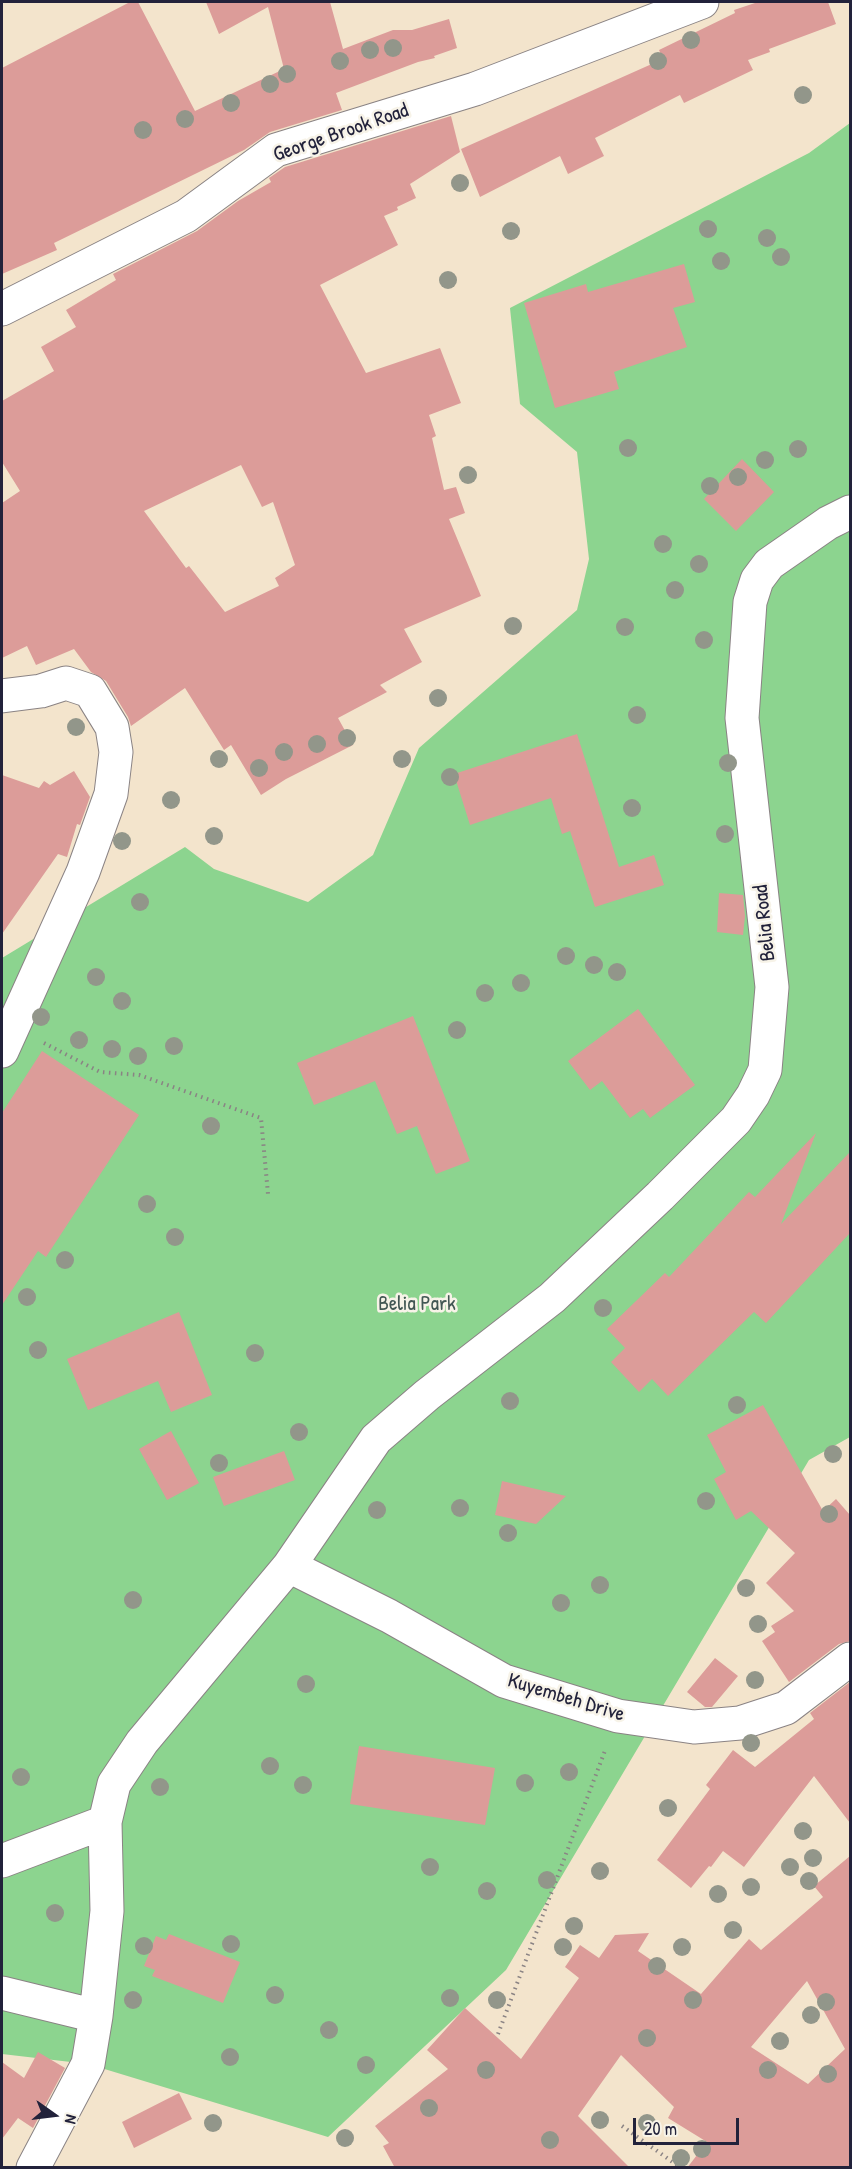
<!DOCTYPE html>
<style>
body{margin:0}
#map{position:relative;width:852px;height:2169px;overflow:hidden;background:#f3e4cc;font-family:"Patrick Hand",sans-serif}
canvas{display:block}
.frame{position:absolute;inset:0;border:3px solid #22223b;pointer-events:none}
.north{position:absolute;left:24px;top:2085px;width:60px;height:60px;-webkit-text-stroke:4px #f7f3e8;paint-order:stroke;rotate:104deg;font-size:16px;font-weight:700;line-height:24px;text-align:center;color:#22223b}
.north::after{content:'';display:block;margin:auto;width:21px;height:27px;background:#22223b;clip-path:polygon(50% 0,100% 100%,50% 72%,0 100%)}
.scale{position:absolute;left:633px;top:2118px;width:106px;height:27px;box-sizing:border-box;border:3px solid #22223b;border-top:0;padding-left:8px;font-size:18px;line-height:21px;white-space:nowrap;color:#22223b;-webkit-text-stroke:4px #f7f3e8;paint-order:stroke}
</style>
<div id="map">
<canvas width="852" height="2169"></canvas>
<div class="frame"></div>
<div class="north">N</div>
<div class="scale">20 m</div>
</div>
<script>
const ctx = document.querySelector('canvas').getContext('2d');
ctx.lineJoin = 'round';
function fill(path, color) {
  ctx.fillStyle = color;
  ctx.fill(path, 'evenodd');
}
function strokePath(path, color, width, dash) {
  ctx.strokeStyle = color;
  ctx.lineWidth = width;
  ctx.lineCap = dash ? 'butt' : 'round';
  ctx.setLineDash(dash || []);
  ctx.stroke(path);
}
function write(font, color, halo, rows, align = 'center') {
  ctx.font = font + ' "Patrick Hand",sans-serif';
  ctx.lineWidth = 5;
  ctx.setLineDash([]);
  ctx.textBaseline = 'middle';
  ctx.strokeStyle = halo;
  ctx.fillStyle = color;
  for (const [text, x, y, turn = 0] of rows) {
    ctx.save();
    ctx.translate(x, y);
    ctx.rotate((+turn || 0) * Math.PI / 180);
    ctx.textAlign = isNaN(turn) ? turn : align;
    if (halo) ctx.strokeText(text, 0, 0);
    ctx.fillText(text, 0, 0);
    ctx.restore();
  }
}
const green = new Path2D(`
 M850,123V1437L809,1460L506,1970L328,2137L88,2064L2,2054V958L185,847L214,869L308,902L373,855L419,748L577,610L589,559L577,452L520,404L510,308L809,153Z`);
const building = new Path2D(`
 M130,2H138L195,111L284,69L268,7L219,34L206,2H330L343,49L393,30H412L449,19L457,48L434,56L435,58L418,62L336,93L342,110L270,132L244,150L54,243L57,250L2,274V68Z
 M758,2H828L836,24L769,49L770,52L748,60L753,70L684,103L680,95L595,138L604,156L568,174L560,156L480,197L461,149L663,59L659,50L735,13L734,10Z
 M451,116L460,152L410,184L416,198L397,207L398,210L384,216L398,245L320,285L366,373L440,348L461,403L429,415L436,436L432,438L444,490L456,487L465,513L449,519L481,596L404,629L422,662L380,685L387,692L338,718L353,745L286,779L261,795L231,745L224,750L185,688L131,726L128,717L106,681L91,672L74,649L36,665L27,646L2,658V503L20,491L2,462V401L54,371L41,347L76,327L66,310L116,280L113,274L197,231L238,201L271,182L269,178L285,167ZM241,465L262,507L273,502L295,565L275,578L279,586L225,612L189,566L186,568L144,511Z
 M684,264L695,302L673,308L687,347L614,372L619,389L555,408L524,303L586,284L588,292Z
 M742,459L774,492L736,531L704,499Z
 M577,734L619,867L654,855L664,885L595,907L570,831L562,834L551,798L470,825L454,774Z
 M74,771L90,797L80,825L77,824L67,857L58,854L2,934V775L39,788L44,781L50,785Z
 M719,893L743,895L745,916L743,935L717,932Z
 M638,1009L695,1085L650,1118L643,1109L630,1118L602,1081L590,1090L568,1061Z
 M413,1016L470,1161L436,1174L417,1126L397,1134L375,1081L314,1105L297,1063Z
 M42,1051L139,1115L46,1257L38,1251L2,1305V1113Z
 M816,1133L781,1224L850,1152V1233L766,1323L754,1312L668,1396L652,1379L639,1392L611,1362L625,1348L607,1329L665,1273L669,1277L749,1192L755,1197Z
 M179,1312L212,1395L171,1412L158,1381L88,1410L67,1359Z
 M763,1405L823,1511L836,1499L850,1515V1641L839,1644L789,1682L762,1641L775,1632L771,1626L794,1611L766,1583L795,1553L751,1511L736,1520L714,1479L726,1472L707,1435Z
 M171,1431L199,1483L167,1500L139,1449Z
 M284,1451L295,1480L224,1506L213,1477Z
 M502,1481L566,1496L536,1524L495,1515Z
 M715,1658L738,1676L712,1707H705L687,1692Z
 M850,1682V1823L814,1776L744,1867L723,1851L711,1867L709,1866L691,1888L657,1860L710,1789L706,1785L733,1750L755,1767L814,1719L810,1713Z
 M359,1746L495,1768L485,1825L350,1804Z
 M850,1856V2168H687L707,2142L668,2118L674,2107L621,2055L578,2116L630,2168H395L383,2146L389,2143L375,2126L448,2069L427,2050L465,2008L521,2059L579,1978L565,1967L580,1945L599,1958L615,1935L649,1933L638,1951L701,1994L749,1939L761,1950L823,1897L814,1886ZM807,1981L845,2049L808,2084L751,2047Z
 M169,1934L240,1962L223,2003L152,1976L155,1970L144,1966L156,1936L166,1940Z
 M38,2052L65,2068L33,2128L18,2118L2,2139V2062L24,2078Z
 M179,2093L192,2119L134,2148L122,2122Z`);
const path = new Path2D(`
 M44,1043L100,1072L139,1075L261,1118L268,1194
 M498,2034L606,1748
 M622,2126L681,2168`);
const minor = new Path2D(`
 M2,309L186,216L276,150L475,89L702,2
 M2,696L41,691L66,683L90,691L112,727L116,752L111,794L83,872L2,1051
 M289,1566L389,1616L504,1681L618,1716L694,1727L740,1723L786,1708L850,1659
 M2,1861L105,1822
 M2,1993L96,2016
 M33,2168L88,2064L96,2016L107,1911L105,1822L114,1784L142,1742L289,1566L376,1439L427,1395L552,1298L660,1196L736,1120L753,1095L765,1070L772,987L742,718L750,602L757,580L769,564L828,523L850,512`);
const trees = [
 [691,40],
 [393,48],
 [370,50],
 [340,61],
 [658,61],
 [287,74],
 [270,84],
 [803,95],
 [231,103],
 [185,119],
 [143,130],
 [460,183],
 [708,229],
 [511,231],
 [767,238],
 [781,257],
 [721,261],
 [448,280],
 [628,448],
 [798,449],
 [765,460],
 [468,475],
 [738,477],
 [710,486],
 [663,544],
 [699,564],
 [675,590],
 [513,626],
 [625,627],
 [704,640],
 [438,698],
 [637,715],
 [76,727],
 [347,738],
 [317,744],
 [284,752],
 [219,759],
 [402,759],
 [728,763],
 [259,768],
 [450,777],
 [171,800],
 [632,808],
 [725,834],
 [214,836],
 [122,841],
 [140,902],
 [566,956],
 [594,965],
 [617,972],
 [96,977],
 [521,983],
 [485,993],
 [122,1001],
 [41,1017],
 [457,1030],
 [79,1040],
 [174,1046],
 [112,1049],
 [138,1056],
 [211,1126],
 [147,1204],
 [175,1237],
 [65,1260],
 [27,1297],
 [603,1308],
 [38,1350],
 [255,1353],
 [510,1401],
 [737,1405],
 [299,1432],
 [833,1454],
 [219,1463],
 [706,1501],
 [460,1508],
 [377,1510],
 [829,1514],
 [508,1533],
 [600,1585],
 [746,1588],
 [133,1600],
 [561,1603],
 [758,1624],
 [755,1680],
 [306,1684],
 [751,1743],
 [270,1766],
 [569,1772],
 [21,1777],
 [525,1783],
 [303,1785],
 [160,1787],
 [668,1808],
 [803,1831],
 [813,1858],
 [430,1867],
 [790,1867],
 [600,1871],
 [547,1880],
 [809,1881],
 [751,1887],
 [487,1891],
 [718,1894],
 [55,1913],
 [574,1926],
 [733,1930],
 [231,1944],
 [144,1946],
 [563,1947],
 [682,1947],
 [657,1966],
 [275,1995],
 [450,1998],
 [133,2000],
 [497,2000],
 [693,2000],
 [826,2002],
 [811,2015],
 [329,2030],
 [647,2038],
 [780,2041],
 [230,2057],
 [366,2065],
 [486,2070],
 [768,2070],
 [828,2074],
 [429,2108],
 [600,2120],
 [213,2123],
 [647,2123],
 [345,2138],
 [550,2140],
 [702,2149],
 [681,2158]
];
const streetNames = [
 ["George Brook Road",341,133,-19],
 ["Belia Road",765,923,-96],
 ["Kuyembeh Drive",566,1698,17]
];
const parkNames = [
 ["Belia Park",417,1304]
];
fill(green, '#8cd48f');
fill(building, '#dc9c99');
strokePath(minor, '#8a8384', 35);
strokePath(path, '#8a8384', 4, [1.5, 4.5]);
strokePath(minor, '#fff', 33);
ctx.fillStyle = '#92968a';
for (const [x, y] of trees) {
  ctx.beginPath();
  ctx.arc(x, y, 9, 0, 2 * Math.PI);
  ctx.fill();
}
write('21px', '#22223b', '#f7f3e8', streetNames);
write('21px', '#425754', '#f7f3e8', parkNames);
</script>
